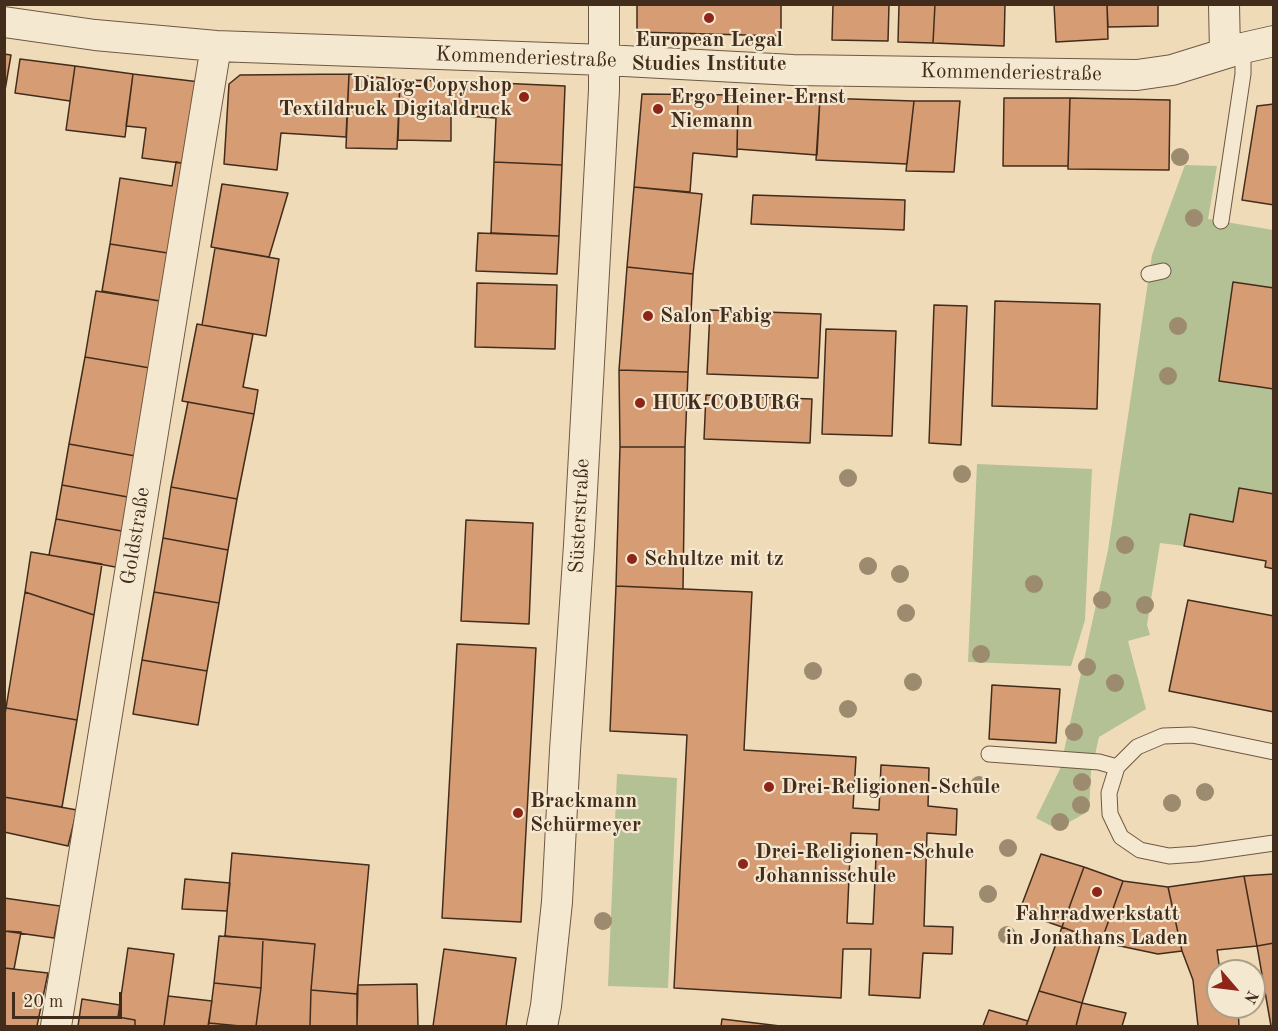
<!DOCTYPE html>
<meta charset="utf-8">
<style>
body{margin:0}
#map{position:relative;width:1278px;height:1031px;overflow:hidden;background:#f0dbb8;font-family:"Old Standard TT",serif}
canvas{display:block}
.frame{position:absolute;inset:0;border:6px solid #422c1c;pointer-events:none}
.north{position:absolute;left:1206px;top:959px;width:60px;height:60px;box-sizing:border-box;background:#f5e8d1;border:2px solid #ad9d89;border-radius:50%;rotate:118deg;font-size:16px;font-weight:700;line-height:24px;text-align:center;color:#422c1c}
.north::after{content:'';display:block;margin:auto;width:21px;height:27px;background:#8f2418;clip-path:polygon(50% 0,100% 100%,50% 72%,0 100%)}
.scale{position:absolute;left:12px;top:992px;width:110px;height:27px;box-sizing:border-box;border:3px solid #422c1c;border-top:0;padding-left:8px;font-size:18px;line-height:21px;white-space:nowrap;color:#422c1c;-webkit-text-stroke:4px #f5e8d1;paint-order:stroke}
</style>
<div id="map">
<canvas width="1278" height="1031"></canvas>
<div class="frame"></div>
<div class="north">N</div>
<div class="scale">20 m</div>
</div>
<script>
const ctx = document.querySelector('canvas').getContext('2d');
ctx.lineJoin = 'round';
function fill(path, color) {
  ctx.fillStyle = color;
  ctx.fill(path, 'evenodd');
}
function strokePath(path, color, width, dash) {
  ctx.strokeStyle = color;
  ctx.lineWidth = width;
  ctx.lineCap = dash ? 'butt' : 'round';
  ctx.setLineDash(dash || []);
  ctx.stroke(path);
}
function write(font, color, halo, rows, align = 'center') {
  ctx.font = font + ' "Old Standard TT",serif';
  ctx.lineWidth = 4.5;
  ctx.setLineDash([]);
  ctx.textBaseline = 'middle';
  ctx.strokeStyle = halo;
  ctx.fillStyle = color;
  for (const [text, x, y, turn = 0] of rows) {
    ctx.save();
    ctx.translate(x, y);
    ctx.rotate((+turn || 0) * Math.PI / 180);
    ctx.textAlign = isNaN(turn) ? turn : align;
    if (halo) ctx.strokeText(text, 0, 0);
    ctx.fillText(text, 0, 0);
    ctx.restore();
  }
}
const green = new Path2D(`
 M1185,165L1217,166L1208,219L1273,230V494L1239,488L1233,522L1191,514L1184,546L1160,543L1147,625L1150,635L1128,641L1146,709L1099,737L1091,772L1089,811L1057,829L1036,818L1060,769L1108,550L1152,255Z
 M977,464L1092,469L1085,620L1071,666L968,662Z
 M617,774L677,778L668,988L608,986Z`);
const building = new Path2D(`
 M637,4H781V36L637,32Z
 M833,4H889L888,41L832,40Z
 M899,4H935L933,43L898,42Z
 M935,4H1005L1004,46L933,43Z
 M1054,4H1107L1108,39L1056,42Z
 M1107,4H1158V26L1108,27Z
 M4,54L11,55L4,96Z
 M20,59L75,66L70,101L15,93Z
 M75,66L133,74L125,137L66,130Z
 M133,74L200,82L188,164L142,158L146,128L126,126Z
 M349,74L346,137L281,133L277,170L224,164L229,84L240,75Z
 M349,74L400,80L397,149L346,148Z
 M400,80L454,81L451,115V141L398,140Z
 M454,81L565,86L562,165L494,162L496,118L451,115Z
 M642,94L738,95L737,157L693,153L690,192L634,187Z
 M738,95L820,98L817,155L737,149Z
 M820,98L914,101L907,164L816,160Z
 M1004,98H1070L1068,166H1003Z
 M1070,98L1170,100L1169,170L1068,169Z
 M914,101H960L954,172L906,171Z
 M1274,104V205L1242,200L1257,106Z
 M176,162L188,164L174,254L110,244L120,178L172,186Z
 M494,162L562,165L559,236L491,233Z
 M222,184L288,193L269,257L211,247Z
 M634,187L702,194L693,274L627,267Z
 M753,195L905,200L904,230L751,224Z
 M478,233L559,236L557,274L476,271Z
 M110,244L174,254L166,302L102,291Z
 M215,248L279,259L266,336L202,325Z
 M627,267L693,274L688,372L619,370Z
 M1233,282L1274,288V389L1219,381Z
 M477,283L557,285L555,349L475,347Z
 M96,291L166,302L156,369L85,357Z
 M995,301L1100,304L1097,409L992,406Z
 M934,305L967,306L961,445L929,443Z
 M710,310L821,314L818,378L707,374Z
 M197,324L253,334L243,387L258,390L254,414L182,401Z
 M826,329L896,331L892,436L822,434Z
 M85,357L156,369L141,457L69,444Z
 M619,370L688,372L685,447H620Z
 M706,395L812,399L810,443L704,439Z
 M188,402L254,414L237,499L171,487Z
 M69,444L141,457L133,498L62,485Z
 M620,447H685L683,589L616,586Z
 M62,485L133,498L127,532L56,519Z
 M171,487L237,499L228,550L163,538Z
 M1239,488L1274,494V569L1265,567L1266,561L1184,546L1190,514L1233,522Z
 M56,519L127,532L121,568L49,555Z
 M466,520L533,523L529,624L461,621Z
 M163,538L228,550L219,603L154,592Z
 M31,552L102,564L94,615L25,592Z
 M616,586L752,592L744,750L856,757L853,808L879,810L881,765L929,768L928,806L957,809L956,835L927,833L924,926L953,927L952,954L923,953L920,998L869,995L871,949H843L841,998L674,988L687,735L610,731ZM851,833L877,834L873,924L847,923Z
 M25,592L94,615L77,720L6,708Z
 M154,592L219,603L207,671L142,660Z
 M1188,600L1274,616V712L1169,691Z
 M457,644L536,648L521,922L442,918Z
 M142,660L207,671L198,725L133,714Z
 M992,685L1060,689L1056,743L989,739Z
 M6,708L77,720L62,807L4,797V719Z
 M4,797L77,810L68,846L4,832Z
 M232,853L369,865L357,994L311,990L315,944L225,936Z
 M1041,854L1084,867L1062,927L1019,912Z
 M1084,867L1123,881L1101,942L1062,927Z
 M1274,874V943L1257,946L1244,876Z
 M1244,876L1257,946L1217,950L1220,971H1218V1007H1238L1239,1026H1198L1193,980L1182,951L1168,887Z
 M185,879L230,883L227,911L182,909Z
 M1123,881L1168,887L1182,951L1158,954L1101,942Z
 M4,898L60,906L54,938L4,931Z
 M1062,927L1101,942L1082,1003L1039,991Z
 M4,931L21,932L14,969L4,968Z
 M219,936L263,939L261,988L214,983Z
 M263,939L315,944L311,990L310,1026H256L261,988Z
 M1274,943V1026H1271L1257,946Z
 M128,948L174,954L164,1026H135V1020L118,1017Z
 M444,949L516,958L506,1026H433Z
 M4,968L48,973L37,1026H4Z
 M214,983L261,988L256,1026H240L209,1023Z
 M417,984L418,1026H357L358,985Z
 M311,990L357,994V1026H310Z
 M1039,991L1082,1003L1076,1026H1026Z
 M168,996L212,1001L208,1026H164Z
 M82,999L120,1005L118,1017L135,1020V1026H140H78Z
 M1082,1003L1126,1013L1122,1026H1076Z
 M989,1010L1028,1021L1026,1026H983Z
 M722,1019L780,1026H721Z
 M209,1023L240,1026H208Z`);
const lane = new Path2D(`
 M1221,221L1243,74V48
 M1149,274L1163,271
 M1274,752L1192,735L1163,736L1137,747L1117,767L1109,793L1110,814L1121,837L1140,850L1169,856L1197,854L1274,843
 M989,754L1099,762L1117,767`);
const street = new Path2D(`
 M1224,4L1225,53
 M4,22L95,35L216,46L605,60L793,70L1137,75L1172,70L1243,48L1274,41
 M56,1026L216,46
 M542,1026L546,1006L557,902L565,750L579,545L604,90V4`);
const trees = [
 [1180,157],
 [1194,218],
 [1178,326],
 [1168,376],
 [962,474],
 [848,478],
 [1125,545],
 [868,566],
 [900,574],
 [1034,584],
 [1102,600],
 [1145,605],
 [906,613],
 [981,654],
 [1087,667],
 [813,671],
 [913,682],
 [1115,683],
 [848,709],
 [1074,732],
 [1082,782],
 [979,785],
 [1205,792],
 [1172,803],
 [1081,805],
 [1060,822],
 [1008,848],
 [988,894],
 [603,921],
 [1007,935]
];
const markers = [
 [709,18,6,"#8f2418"],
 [524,97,6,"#8f2418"],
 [658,109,6,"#8f2418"],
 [648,316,6,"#8f2418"],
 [640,403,6,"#8f2418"],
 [632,559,6,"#8f2418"],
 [769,787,6,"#8f2418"],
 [518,813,6,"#8f2418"],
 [743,864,6,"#8f2418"],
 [1097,892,6,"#8f2418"]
];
const poiNames = [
 ["European Legal",709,40,"center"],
 ["Studies Institute",709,64,"center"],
 ["Dialog-Copyshop",512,85,"right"],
 ["Textildruck Digitaldruck",512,109,"right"],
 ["Ergo Heiner-Ernst",670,97],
 ["Niemann",670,121],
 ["Salon Fabig",660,316],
 ["HUK-COBURG",652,403],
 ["Schultze mit tz",644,559],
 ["Drei-Religionen-Schule",781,787],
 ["Brackmann",530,801],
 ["Schürmeyer",530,825],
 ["Drei-Religionen-Schule",755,852],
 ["Johannisschule",755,876],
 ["Fahrradwerkstatt",1097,914,"center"],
 ["in Jonathans Laden",1097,938,"center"]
];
const streetNames = [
 ["Kommenderiestraße",526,58,2],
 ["Kommenderiestraße",1011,73,1],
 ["Süsterstraße",580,516,-87],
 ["Goldstraße",136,536,-81]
];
fill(green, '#b3c194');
fill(building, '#d69c74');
strokePath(building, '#422c1c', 1.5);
strokePath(lane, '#6e5843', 17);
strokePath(street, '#6e5843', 32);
strokePath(lane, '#f5e8d1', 15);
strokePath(street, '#f5e8d1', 30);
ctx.fillStyle = '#9d8b6f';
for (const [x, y] of trees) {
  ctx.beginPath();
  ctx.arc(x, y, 9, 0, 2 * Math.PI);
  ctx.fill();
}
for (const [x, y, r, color] of markers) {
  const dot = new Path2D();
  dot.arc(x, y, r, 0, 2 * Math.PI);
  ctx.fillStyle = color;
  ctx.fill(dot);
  strokePath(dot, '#f5e8d1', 2);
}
write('bold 21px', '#422c1c', '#f5e8d1', poiNames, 'left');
write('21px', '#422c1c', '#f5e8d1', streetNames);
</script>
